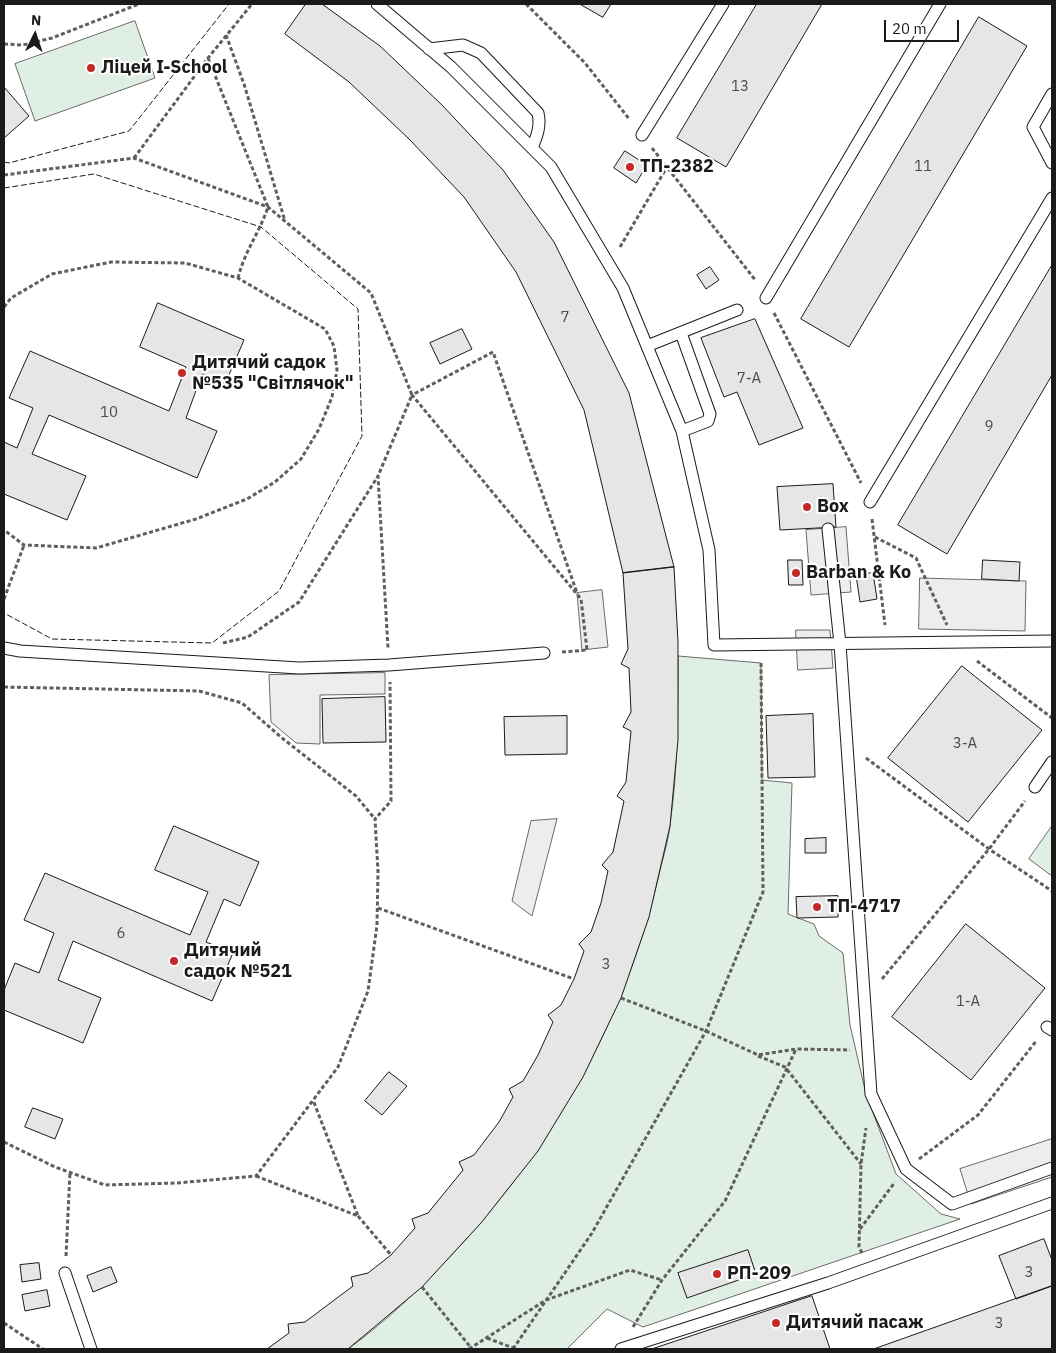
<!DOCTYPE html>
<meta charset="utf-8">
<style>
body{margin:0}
#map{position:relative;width:1056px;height:1353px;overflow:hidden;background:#fff;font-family:"IBM Plex Sans",sans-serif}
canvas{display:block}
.frame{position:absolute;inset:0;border:5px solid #1a1a1a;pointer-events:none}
.north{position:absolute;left:10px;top:10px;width:50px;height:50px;-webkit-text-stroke:4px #fff;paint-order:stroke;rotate:4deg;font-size:14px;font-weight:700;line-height:20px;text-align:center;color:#1a1a1a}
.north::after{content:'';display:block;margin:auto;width:18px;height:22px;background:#1a1a1a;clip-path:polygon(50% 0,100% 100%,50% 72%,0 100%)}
.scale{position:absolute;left:884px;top:20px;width:75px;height:22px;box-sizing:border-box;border:2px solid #1a1a1a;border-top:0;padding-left:6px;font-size:15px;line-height:18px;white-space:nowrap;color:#1a1a1a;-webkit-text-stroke:4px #fff;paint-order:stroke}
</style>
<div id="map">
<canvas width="1056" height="1353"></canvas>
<div class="frame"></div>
<div class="north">N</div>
<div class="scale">20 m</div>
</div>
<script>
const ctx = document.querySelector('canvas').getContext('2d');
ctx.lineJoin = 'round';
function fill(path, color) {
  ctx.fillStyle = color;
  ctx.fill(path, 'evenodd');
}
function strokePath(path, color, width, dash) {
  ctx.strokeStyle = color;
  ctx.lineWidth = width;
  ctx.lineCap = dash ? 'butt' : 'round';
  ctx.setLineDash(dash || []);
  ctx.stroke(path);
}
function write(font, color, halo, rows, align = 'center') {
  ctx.font = font + ' "IBM Plex Sans",sans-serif';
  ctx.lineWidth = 4;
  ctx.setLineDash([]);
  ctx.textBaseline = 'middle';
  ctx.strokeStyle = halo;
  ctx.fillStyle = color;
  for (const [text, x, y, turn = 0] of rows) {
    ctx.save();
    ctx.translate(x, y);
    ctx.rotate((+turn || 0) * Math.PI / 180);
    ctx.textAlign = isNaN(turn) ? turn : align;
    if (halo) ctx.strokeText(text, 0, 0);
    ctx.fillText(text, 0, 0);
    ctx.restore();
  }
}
const green = new Path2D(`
 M135,21L155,78L35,121L15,64Z
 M678,656L761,663L762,780L792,783L788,914L814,924L819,936L843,953L850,1025L866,1094L896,1174L941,1214L960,1219L643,1327L607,1309L567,1349H348C388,1320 424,1285 457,1249C554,1144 625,1019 658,879C662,861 668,843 670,825C678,769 678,713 678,656Z
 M1052,826V876L1029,859Z`);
const parking = new Path2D(`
 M846,527L851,592L811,595L806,530Z
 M920,578L1026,581L1025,631L919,629Z
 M602,590L608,647L582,650L577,593Z
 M796,630H830L833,668L798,670Z
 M385,673V694L320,695V744L296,743L271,722L269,675Z
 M557,819L532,916L512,901L531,821Z
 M1052,1139V1177L971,1204L960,1169Z`);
const building = new Path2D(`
 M306,4H322L380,46L442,105L503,170L554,242L629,393L674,567L623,573L584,410L516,272L464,197L409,139L349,82L285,34Z
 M580,4H611L603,17Z
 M757,4H822L726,167L677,138Z
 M979,17L1027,46L849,347L801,319Z
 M4,87L29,116L4,138Z
 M625,151L647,165L636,183L614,168Z
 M1052,265V375L947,554L898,525Z
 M710,267L719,280L706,289L697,275Z
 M158,303L244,340L225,384L202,374L186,418L217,431L197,478L49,415L32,454L86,476L67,520L4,494V442L17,448L33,408L9,398L30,351L169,411L186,367L140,347Z
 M755,319L803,428L759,445L737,392L724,397L701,338Z
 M462,329L472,349L440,364L430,343Z
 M833,484L836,527L780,530L777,487Z
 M788,560H802L803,585H789Z
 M983,560L1020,562L1019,581L982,579Z
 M674,567L678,642V740L670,826L649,917L621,998L583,1077L538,1151L481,1223L422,1287L348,1349H267L289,1333L288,1324L305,1322L353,1286L351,1277L368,1273L391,1255L415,1228L412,1219L428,1213L463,1170L459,1162L474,1155L499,1122L513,1097L509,1089L523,1081L538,1055L553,1022L548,1015L561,1005L574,979L584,951L579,944L591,932L601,903L608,871L602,865L613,852L624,801L617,796L626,782L631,731L623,727L631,712L629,668L621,664L628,649L623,573Z
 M873,573L877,599L860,602L856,575Z
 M962,666L1042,730L968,822L888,758Z
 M385,697L386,742L323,743L322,699Z
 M813,714L815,777L768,778L766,716Z
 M567,716V754L505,755L504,717Z
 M174,826L259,862L240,906L224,899L206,942L233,953L212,1001L73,941L58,980L101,998L83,1043L4,1010V990L15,963L39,973L54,933L24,920L45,873L190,935L208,892L155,870Z
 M826,838V853H805V839Z
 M838,896V917L797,918L796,897Z
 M966,924L1045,988L971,1080L892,1017Z
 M389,1072L407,1086L382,1115L365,1101Z
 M33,1108L63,1119L55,1139L25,1127Z
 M1044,1239L1052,1260V1286L1016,1299L999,1256Z
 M748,1250L756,1274L687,1298L678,1273Z
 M39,1263L41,1279L22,1282L20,1265Z
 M111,1267L117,1282L93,1292L87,1276Z
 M1052,1286V1349H874Z
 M47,1290L50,1306L25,1311L22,1295Z
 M812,1296L830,1349H652Z`);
const path = new Path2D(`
 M526,4L585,63L630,120
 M226,35L244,84L285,221
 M4,44L23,45L52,38L139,4
 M208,58L268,207C259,234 245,250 238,278
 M652,148L756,281
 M134,158L208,58L252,4
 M4,175L134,158L268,207L371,293L412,395L378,476L388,648
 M620,247L667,167
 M4,307L11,298L52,274L111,262L185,263L238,278L325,329L334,346L337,370L332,397L319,429L301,459L275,482L247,499L196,519L96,548L24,545L4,530
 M774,313L861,483
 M872,519L885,625
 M875,537L916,558L947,625
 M4,599L24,545
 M223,643L248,637L299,602L378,476
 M562,652L587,650L581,599L412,395L493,352L577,593
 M977,661L1052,718
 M4,687L199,691L242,703L282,738L356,796L375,819
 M866,758L989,849L1052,891
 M378,908L574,979
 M882,979L989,849L1025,801
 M621,998L706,1031L758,1055L796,1049L850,1050
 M758,1056L785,1067L861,1164
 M4,1142L55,1167L105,1185L177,1183L256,1176L338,1067L368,991L377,925L378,871L375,819L391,801L390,682
 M919,1159L978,1115L1037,1040
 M256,1176L358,1216L313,1100
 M358,1216L391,1255
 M860,1229L895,1182
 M862,1253L859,1247L861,1164L866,1128
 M66,1256L70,1172
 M422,1287L472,1349
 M4,1323L43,1349
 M633,1327L662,1280L725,1201L796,1049
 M487,1338L516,1349
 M469,1349L546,1300L630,1270L662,1280
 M513,1349L592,1233L706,1031L763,892L761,663`);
const service = new Path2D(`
 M377,4L451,67L551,167L623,288L682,431L709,550L714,645L1052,641
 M429,49L463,45L481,53L538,113C541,126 537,136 532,148
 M1052,94L1033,127L1052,163
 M642,135L723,4
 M766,298L940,4
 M681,333L710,414L708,421L682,431
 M647,346L737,310
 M870,502L1052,198
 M828,529L840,644L871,1094L906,1169L952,1204L1052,1168
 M4,648L20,651L299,668L389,665L544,653
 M1035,787L1052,762
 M1047,1027L1052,1030
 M65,1273L91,1349
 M621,1349L828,1283L1052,1203`);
const fence = new Path2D(`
 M4,162L9,163L129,131L229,4
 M4,188L94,174L261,227L358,309L362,436L279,591L212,643L52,639L4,613`);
const markers = [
 [91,68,5,"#c62828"],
 [630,167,5,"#c62828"],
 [182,373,5,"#c62828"],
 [807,507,5,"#c62828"],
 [796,573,5,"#c62828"],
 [817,907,5,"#c62828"],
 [174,961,5,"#c62828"],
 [717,1274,5,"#c62828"],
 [776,1323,5,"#c62828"]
];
const numberNames = [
 ["13",740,87],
 ["11",923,167],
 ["7",565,318],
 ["7-А",749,379],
 ["10",109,413],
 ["9",989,427],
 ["3-А",965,744],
 ["6",121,934],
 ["3",606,965],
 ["1-А",968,1002],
 ["3",1029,1273],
 ["3",999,1324]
];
const poiNames = [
 ["Ліцей I-School",101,68],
 ["ТП-2382",640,167],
 ["Дитячий садок",192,363],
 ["№535 \"Світлячок\"",192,384],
 ["Box",817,507],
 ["Barban & Ko",806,573],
 ["ТП-4717",827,907],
 ["Дитячий",184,951],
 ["садок №521",184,972],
 ["РП-209",727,1274],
 ["Дитячий пасаж",786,1323]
];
fill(green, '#e0efe3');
strokePath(green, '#6a6a6a', 1);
fill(parking, '#ededed');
strokePath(parking, '#6a6a6a', 1);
fill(building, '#e6e6e6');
strokePath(building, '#1a1a1a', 1);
strokePath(service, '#1a1a1a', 13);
strokePath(path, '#5f5f5f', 3, [4, 2.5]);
strokePath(service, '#fff', 11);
strokePath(fence, '#1a1a1a', 1, [6, 2.5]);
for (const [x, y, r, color] of markers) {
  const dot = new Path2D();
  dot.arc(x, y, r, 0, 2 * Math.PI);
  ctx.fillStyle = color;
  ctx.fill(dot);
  strokePath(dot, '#fff', 2);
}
write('15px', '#4d4d4d', null, numberNames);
write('bold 18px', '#1a1a1a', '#fff', poiNames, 'left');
</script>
